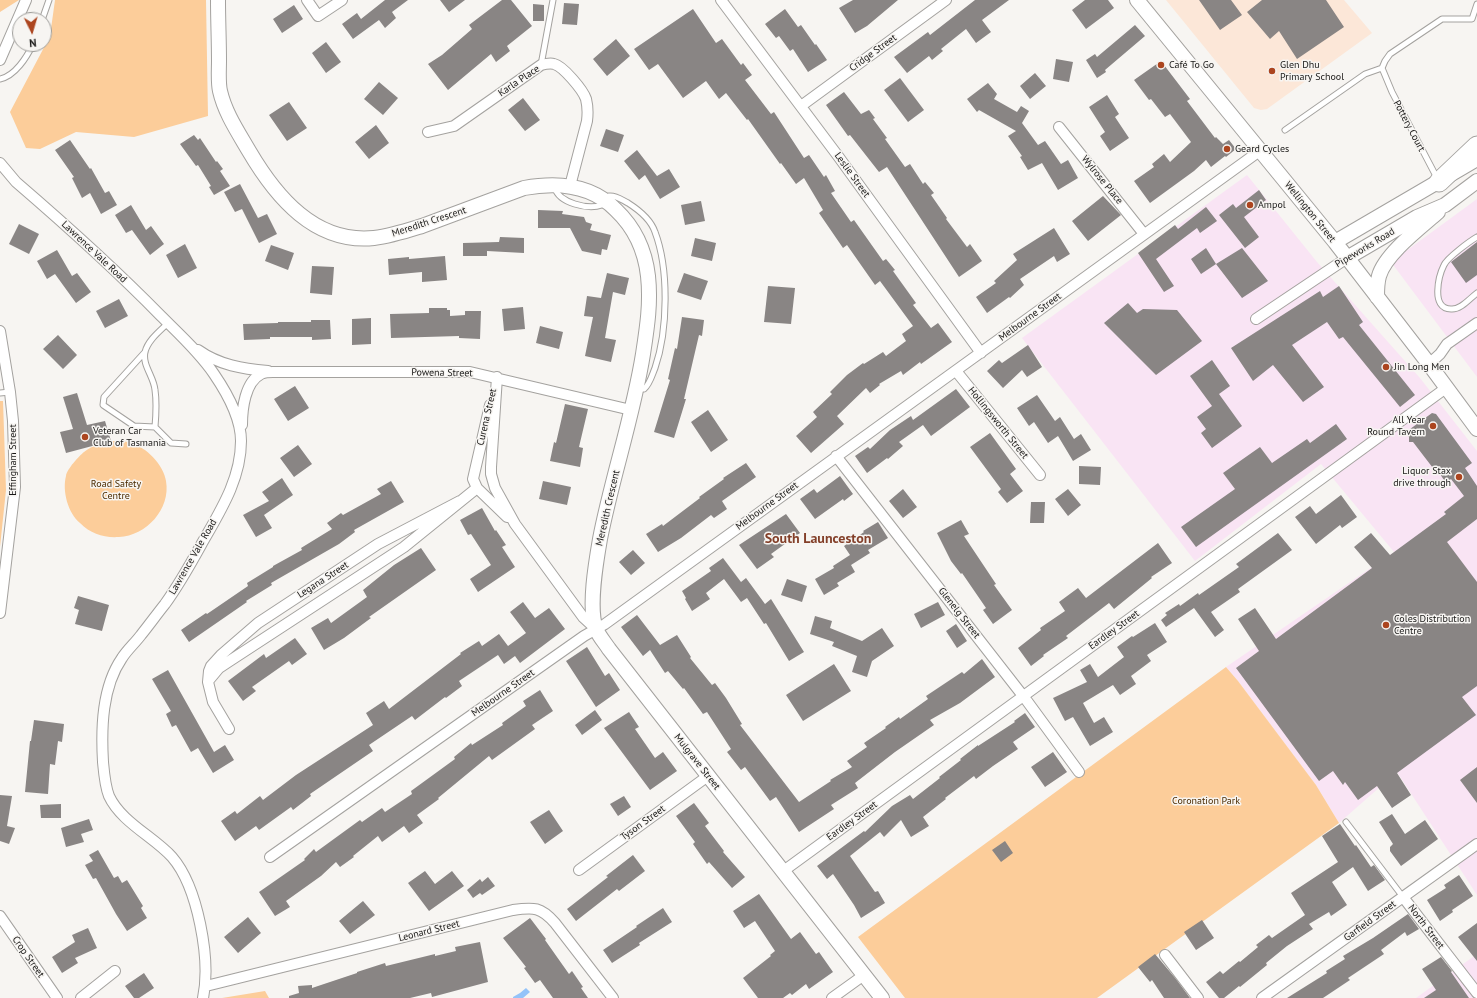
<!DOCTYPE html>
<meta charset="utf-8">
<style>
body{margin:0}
#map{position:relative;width:1477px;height:998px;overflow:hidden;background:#f7f5f2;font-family:"PT Sans",sans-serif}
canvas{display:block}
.north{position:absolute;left:12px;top:12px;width:40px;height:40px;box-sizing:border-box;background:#f7f5f2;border:1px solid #9e9d9a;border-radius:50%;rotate:175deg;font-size:11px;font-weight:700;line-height:16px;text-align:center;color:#191817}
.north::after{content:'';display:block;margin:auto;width:14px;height:18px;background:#ac451f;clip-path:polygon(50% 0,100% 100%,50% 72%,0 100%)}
</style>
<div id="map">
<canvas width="1477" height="998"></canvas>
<div class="north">N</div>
</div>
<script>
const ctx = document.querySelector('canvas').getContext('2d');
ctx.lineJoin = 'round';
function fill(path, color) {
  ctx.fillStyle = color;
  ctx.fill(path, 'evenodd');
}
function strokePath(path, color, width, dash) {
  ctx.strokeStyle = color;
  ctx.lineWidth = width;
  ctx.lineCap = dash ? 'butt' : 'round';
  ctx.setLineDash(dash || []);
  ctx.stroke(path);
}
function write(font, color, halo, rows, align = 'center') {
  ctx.font = font + ' "PT Sans",sans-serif';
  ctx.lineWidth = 3;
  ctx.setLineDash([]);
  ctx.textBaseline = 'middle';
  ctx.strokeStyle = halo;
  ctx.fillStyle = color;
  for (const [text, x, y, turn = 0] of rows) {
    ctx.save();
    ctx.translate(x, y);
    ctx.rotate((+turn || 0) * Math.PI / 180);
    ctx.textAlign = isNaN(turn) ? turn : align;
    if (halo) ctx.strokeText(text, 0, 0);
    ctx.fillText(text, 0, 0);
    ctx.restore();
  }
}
const commercial = new Path2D(`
 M1247,175L1317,262L1420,378L1477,451V895L1397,772L1339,823L1316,785L1238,681L1226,667L1394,552L1321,464L1195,561L1022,338Z
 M1477,199V377L1391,262Z
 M1477,954V998H1416Z`);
const education = new Path2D(`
 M1166,0H1344L1372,33L1267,109L1261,110L1254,108Z`);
const green = new Path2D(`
 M0,0H19L0,12Z
 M55,0H206L208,116L134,137L76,132L40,149L26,148L10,112L50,36Z
 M0,401H3L6,490L0,547Z
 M112,441C118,441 125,441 131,443C146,447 164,465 166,481C171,509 146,536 119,537C104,538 91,534 80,523C68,513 62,491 66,476C67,469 79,456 84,452C92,445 103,444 112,441Z
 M1226,667L1238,681L1316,785L1339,823L1097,998H905L858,937Z
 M265,991L269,998H222Z`);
const water = new Path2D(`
 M526,988L530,992L523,998H513V997L520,993Z`);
const building = new Path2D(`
 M385,0H408L392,12L396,18L385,28L379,20L353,39L342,24L357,13L361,19Z
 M440,0H465L449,12Z
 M502,0H511L532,26L507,46L510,51L496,62L491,54L448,90L428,64L442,55L472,29L469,25Z
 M853,0H898L867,26L855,33L839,8Z
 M975,0H1009L982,20L991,32L976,43L966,29L941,49L943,51L932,60L929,56L907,73L894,57L928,32L930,35Z
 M1085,0H1108L1114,8L1086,29L1072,10Z
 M1199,0H1231L1242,15L1220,30Z
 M1262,0H1326L1344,27L1297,59L1279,31L1270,39L1247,12Z
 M564,3L579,4L577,25L562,24Z
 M533,4L544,5V21H533Z
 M294,5L303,19L282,33L273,19Z
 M693,9L716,43L722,39L741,65L743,63L752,75L745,80L771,114L774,112L804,158L809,155L824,177L826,175L835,191L831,193L851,222L854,220L883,261L886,259L895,270L893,271L916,303L913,305L931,328L938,323L952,342L921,364L920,362L903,375L901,371L879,384L880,385L870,393L866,388L837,416L844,424L811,453L796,436L817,417L813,412L832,394L830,392L847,375L863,363L864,364L883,352L886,356L906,341L902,334L913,326L880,281L875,285L847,245L843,248L819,213L823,210L804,178L796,184L781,163L780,164L748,119L747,120L726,93L719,99L706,81L683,98L658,64L649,70L634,49Z
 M785,9L798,27L801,25L815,45L816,44L827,60L808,72L793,49L790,51L779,36L776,38L765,24Z
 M1135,25L1145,36L1105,70L1106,72L1097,78L1086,60L1095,54L1097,57Z
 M616,39L630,56L607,76L593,59Z
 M326,42L341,62L326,73L312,53Z
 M1056,59L1073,62L1069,82L1053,79Z
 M1161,61L1190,99L1187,101L1215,138L1216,137L1223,144L1229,140L1236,149L1226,157L1225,156L1211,167L1206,160L1194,171L1150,203L1134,181L1154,167L1152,164L1164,154L1170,162L1191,142L1170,114L1165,117L1151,99L1149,100L1134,80Z
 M1035,73L1046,86L1030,99L1020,86Z
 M900,78L924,110L908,122L884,90Z
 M379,82L398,98L383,115L364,99Z
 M988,83L997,94L994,99L1017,112L1021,106L1029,111L1022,123L1038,145L1045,141L1061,164L1068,160L1078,178L1058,190L1042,163L1028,170L1020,157L1022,156L1008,136L1016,131L979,110L977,112L967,99Z
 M844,92L861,114L869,110L875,118L873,119L887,138L885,139L905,167L910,164L923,184L925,182L934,193L931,195L947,218L946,219L967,247L970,244L982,261L959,277L887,167L879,172L850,135L848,136L826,105Z
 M1107,95L1119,114L1115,117L1129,138L1110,151L1100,136L1105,132L1089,107Z
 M523,98L540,120L525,131L508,110Z
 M289,102L307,128L287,141L269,115Z
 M376,125L389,143L369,159L355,142Z
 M606,129L624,135L618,152L600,146Z
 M194,135L198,140L200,138L216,162L217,161L223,169L220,171L230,186L214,195L209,187L211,186L198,165L196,166L180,144Z
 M70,140L90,169L91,168L105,193L109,191L117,205L101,214L90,193L82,198L72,178L74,177L55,150Z
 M637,150L657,176L669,169L680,187L660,199L645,175L639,180L624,161Z
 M240,184L258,218L267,214L277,234L259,243L242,209L235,212L224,192Z
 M1259,190L1266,200L1244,217L1259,237L1245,248L1219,215L1233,204L1236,208Z
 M1103,196L1121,215L1088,241L1072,221Z
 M701,201L705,221L685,225L681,205Z
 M131,205L146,230L151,226L164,244L150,255L132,230L126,233L115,215Z
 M1206,207L1217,221L1200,233L1197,228L1156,259L1174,286L1164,292L1138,253L1175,225L1178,229Z
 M538,210L563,211L562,214L584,217L586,222L592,224L590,230L611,235L607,250L602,249L601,255L582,251L570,228H538Z
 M19,224L39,234L29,254L9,244Z
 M1054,228L1070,254L1057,262L1054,256L1020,279L1024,285L1010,298L1009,297L987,313L976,297L996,283L994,281L1017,260L1013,254Z
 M500,237L524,238V253L487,251V256H463V243L499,242Z
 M695,238L716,243L712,261L691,256Z
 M1477,242V275L1466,283L1451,262Z
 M185,244L197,268L178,278L166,255Z
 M271,245L294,253L288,270L265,261Z
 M1206,248L1216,264L1201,274L1191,259Z
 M1242,248L1268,281L1242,298L1216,264Z
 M57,250L72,276L77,273L91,292L76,303L55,274L47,279L37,261Z
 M445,256L447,280L422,282V272L389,275L388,259L409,257V259Z
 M312,266L334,267L332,295L310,293Z
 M607,273L629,278L625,295L613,292L605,338L616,340L611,362L585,356L593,317L584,316L587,296L601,298Z
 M684,273L708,281L701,300L677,292Z
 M768,286L795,288L791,324L764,322Z
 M1339,286L1363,322L1359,325L1415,395L1400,407L1343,337L1339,339L1327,322L1292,345L1324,387L1303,402L1273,365L1253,381L1231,348L1320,291L1323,297Z
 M119,299L128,316L105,328L96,311Z
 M1128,303L1137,313L1143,309L1177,310L1202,341L1156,375L1104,323Z
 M523,307L525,329L504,331L502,309Z
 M429,308H447V310H450V316L465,315V311H481L480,339L459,338V336L391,338L390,314L429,313Z
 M682,317L704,320L702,336L699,335L684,399H686L674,438L654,432L670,380L668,379L675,348L677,349Z
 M371,318V344L352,345V319Z
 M311,320H330L331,339L312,340V337H270V339L244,340L243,324L278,323V322H311Z
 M540,326L563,332L559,349L536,343Z
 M58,335L77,355L63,369L43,349Z
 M1028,345L1042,367L1027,377L1022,370L1003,388L987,371L999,360L1002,363Z
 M1212,360L1230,386L1219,394L1242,426L1212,448L1201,433L1206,429L1197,417L1212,406L1190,376Z
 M295,386L309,408L288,421L274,399Z
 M956,389L970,407L931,436L923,425L899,442L903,446L888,459L887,458L867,473L855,456L868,447L870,449L890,430L911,416L913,420Z
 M77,393L87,425L105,421L111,441L66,453L60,432L73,429L63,397Z
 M1037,395L1055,421L1060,417L1074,439L1081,434L1091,450L1073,461L1058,436L1048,443L1034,422L1029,426L1017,408Z
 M565,404L588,409L579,447L583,448L580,467L550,461L554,442L556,443Z
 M708,410L728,440L711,452L691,422Z
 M1432,413L1436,414L1472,463L1465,468L1477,486V519L1447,542L1477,582V686L1462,697L1476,715L1397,773L1411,795L1392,808L1377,786L1358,800L1345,782L1343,785L1333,771L1319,781L1236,668L1259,651L1238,619L1255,608L1276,639L1372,568L1354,547L1371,533L1390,555L1446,514L1444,512L1464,496L1451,479L1446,483L1438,471L1436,472L1413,442H1409V437L1406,432Z
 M1336,424L1347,439L1196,547L1181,527L1235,489L1223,473L1260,447L1272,463L1307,439L1310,443Z
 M990,433L1016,469L1010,474L1023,491L1007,503L998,492L1001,489L970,447Z
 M298,445L312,464L294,477L280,458Z
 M746,463L756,477L722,501L727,509L714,518L711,515L681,538L658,552L646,534L662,524L663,526L700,498L699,497L724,479L723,478Z
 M1079,466L1101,467L1100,485L1079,484Z
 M840,476L853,494L844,501L843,499L815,519L800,499L814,489L817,493Z
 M282,478L293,495L264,515L272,528L256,537L243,515L269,501L262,492Z
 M391,481L404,502L354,530L355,532L339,544L271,583L272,585L246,601L247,602L189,642L181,630L206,613L207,614L248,586L247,583L273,567V566L302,550L301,548L332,529L327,523L341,513L343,515L381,494L377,489Z
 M543,481L571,487L567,505L539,499Z
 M903,489L917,507L903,518L889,501Z
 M1068,489L1081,505L1068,516L1055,499Z
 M1341,495L1357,517L1342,528L1340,525L1316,544L1295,517L1310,506L1316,514Z
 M1031,502H1045L1044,523H1030Z
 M482,508L495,531L496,530L506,545L502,547L515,567L478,592L470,579L491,565L471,534L468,535L460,520Z
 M786,514L800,533L771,554L774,557L757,569L739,545Z
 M961,520L969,534L964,536L996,584L994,585L1012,610L993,624L983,610L986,608L962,573L961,574L951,561L937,533Z
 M878,522L888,538L868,550L870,553L851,565L855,572L837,583L839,586L824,595L815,579L834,568L833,566L850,555L844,546L864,532L863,531Z
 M1278,533L1292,550L1238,589L1240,592L1211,612L1224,630L1215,637L1194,608L1166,627L1161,620L1167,615L1165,613L1179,604L1180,606L1198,593L1199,595L1239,567L1236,564Z
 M1158,543L1172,563L1151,577L1152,578L1114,609L1109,603L1066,636L1068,638L1043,655L1044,656L1031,666L1018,648L1041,630L1040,628L1065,611L1059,602L1078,588L1086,598Z
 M421,548L436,570L369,617L371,618L344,638L324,650L311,628L328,618L331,623L367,597L363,590L394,565Z
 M633,550L645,563L631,575L619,562Z
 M723,558L741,582L746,578L765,604L771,599L804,652L789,661L766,623L764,624L747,598L741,602L724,579L706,593L710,599L692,611L685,599L686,598L682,591L711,571L709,568Z
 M787,579L807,586L802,602L781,595Z
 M78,596L109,605L102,631L75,624L79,610L74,608Z
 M523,602L535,618L549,608L565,629L520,663L515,656L504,664L498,655L459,681L462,686L446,698L445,697L415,720L412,716L369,745L373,751L310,794L311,796L293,810L291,807L259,830L256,826L235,841L221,821L235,811L237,814L260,796L263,800L296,775L373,725L366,713L384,701L389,709L461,654L460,653L479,641L482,646L499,634L508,646L526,633L510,612Z
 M938,602L945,615L921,628L914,614Z
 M637,615L660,645L677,635L691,657L690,658L712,685L715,683L726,698L742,724L740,725L799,802L831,781L830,780L852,767L847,761L867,747L864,743L886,728L885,727L899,717L900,719L928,699L926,696L962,672L964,674L982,659L995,677L960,703L930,720L934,725L895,752L855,783L858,788L831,805L834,809L799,832L776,797L770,801L745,767L741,770L727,752L731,749L707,712L703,714L684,688L683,689L668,671L665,673L650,650L643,656L621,627Z
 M815,616L832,621L830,628L862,641L882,628L894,646L872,661L867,677L852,672L857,656L832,646L834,642L810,634Z
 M1155,623L1167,642L1147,655L1151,661L1131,676L1136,684L1120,695L1113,685L1083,703L1094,723L1104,717L1113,732L1090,746L1073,717L1065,721L1053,698L1087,682L1080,670L1090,664L1098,677L1124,657L1117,647L1132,636L1133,637Z
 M956,624L967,641L957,648L946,631Z
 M295,638L307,654L292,665L289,661L252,687L256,691L243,701L228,681L264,654L266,658Z
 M587,647L605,676L609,673L620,690L596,707L566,661Z
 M834,664L851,691L803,721L786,695Z
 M168,670L214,752L225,745L234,760L213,773L198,748L191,752L176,725L172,727L166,714L171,711L152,679Z
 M540,690L553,711L532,725L535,729L492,760L489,756L438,798L439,799L417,815L423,823L409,833L404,826L382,842L378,836L353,856L354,857L340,867L336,862L321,876L286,901L290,907L275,916L259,892L305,860L304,859L314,849L316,852L360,820L362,822L382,808L385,812L412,794L411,791L455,759L454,757L471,743L472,745L503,725L502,723L526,706L523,701Z
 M595,710L602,720L582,735L575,725Z
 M629,712L639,727L635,729L655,758L663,752L677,771L650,790L604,728Z
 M1025,713L1035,727L1013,742L1018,749L993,766L976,779L974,776L945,798L946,799L923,817L929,826L911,837L901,820L884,837L880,832L850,856L875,892L878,891L885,903L861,918L854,905L833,874L827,879L817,866L864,831L865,832L892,806L910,795L913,799L940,778L939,777L961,760L960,759L978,745V746L1015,722L1014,721Z
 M34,720L64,724L62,742L58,741L55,765L50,764L48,794L25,792L30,741H31Z
 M1053,752L1067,772L1045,787L1031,767Z
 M1477,767V803L1460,780Z
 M0,795L12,796L7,826L15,828L9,844L0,841Z
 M624,796L631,807L618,816L610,804Z
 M694,803L709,823L705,826L724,851L723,852L745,877L732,888L709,862L707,864L693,844L695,842L676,816Z
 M61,804V818H41L40,805Z
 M549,810L563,831L545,844L530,822Z
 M1392,814L1405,834L1425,820L1438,839L1401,866L1390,851V847L1393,844L1379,822Z
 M89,819L93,830L81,834L84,842L66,847L61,828Z
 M1340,824L1355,846L1356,845L1371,867L1374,865L1385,880L1368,891L1353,867L1332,882L1347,905L1331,916L1329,912L1309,924L1313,929L1287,946L1266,963L1267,965L1240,987L1239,986L1224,998H1219L1206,982L1220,971L1223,974L1239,961L1240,962L1258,947L1256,945L1269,935L1272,938L1305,915L1291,893L1338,862L1322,836Z
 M1005,841L1013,853L1001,862L992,850Z
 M98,850L114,878L118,876L122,883L127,880L143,906L141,908L147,918L127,931L116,914L96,878L93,879L85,865L93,861L89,855Z
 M633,855L645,871L619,891L617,889L576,921L567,909L608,877L606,876Z
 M425,871L435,884L452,871L464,886L429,911L408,883Z
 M1459,875L1473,896L1452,910L1453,912L1440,921L1427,900L1446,888L1444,885Z
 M488,877L495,886L482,895L480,893L473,898L467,890L480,879L482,882Z
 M759,894L791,939L800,932L816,954L819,952L833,972L809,989L806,984L792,995L790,993L783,998H758L743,978L771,956L770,955L775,951L755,921L744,928L733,911Z
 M363,901L375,915L350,934L339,921Z
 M663,908L672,922L639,943L640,945L612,963L603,950L637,927L636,926Z
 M1408,914L1419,929L1407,936L1405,932L1381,950L1384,954L1348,978L1350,980L1323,998H1287L1327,973L1326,971L1345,959L1343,956L1373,938Z
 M248,917L261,933L238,953L224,937Z
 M530,918L546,939L545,940L569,974L572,971L583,987L581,988L588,998H553L540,980L535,983L524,968L526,967L503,938Z
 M1202,920L1214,938L1196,950L1184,932Z
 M1477,923V961L1458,937Z
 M88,928L97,948L75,958L78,963L62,973L52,957L75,942L72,935Z
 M480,942L488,982L432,997L431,993L410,998H289V996L299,993L298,986L312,985V988L357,973V972L385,963L386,966L435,954V956L456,951L455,947Z
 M1155,954L1176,979L1190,998H1164L1152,980L1150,982L1138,967Z
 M1441,957L1452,971L1451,972L1469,998H1424L1436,990L1422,969Z
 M144,973L154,988L139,998H134L125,986Z`);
const lane = new Path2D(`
 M42,20L49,0
 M541,65L553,0
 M1382,68L1392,92L1437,178
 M0,79C15,76 27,57 33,44
 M1285,130L1365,74L1382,68L1385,61L1390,54L1442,19H1472L1477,4
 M555,188C559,203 588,210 602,205L609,196C616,195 622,200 628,203C639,210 651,220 655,232C669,269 668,330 655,368C652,375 650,384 644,389H638
 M1477,237C1470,241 1447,258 1444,265C1439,275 1430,309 1451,309C1461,310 1470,298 1477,293
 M145,352L104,397L103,405L134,426L155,427C156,415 157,403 155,390C154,377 142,365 145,352C148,340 160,331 168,323
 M0,393L10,392
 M155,427L171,443L186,444
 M1346,822L1403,897`);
const street = new Path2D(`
 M307,0L318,16L342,0
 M721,0L838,156L981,353
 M0,60L26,0
 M801,106L946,0
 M1059,127L1144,234
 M428,132L454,126L541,65C545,64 550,63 554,64C563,66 583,90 586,99C588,107 588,113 587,121L570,186
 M0,163L16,182C66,225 115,269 161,316C179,334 199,352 214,374C227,393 241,417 241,441C241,480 219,513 201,545C190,565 178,586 165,604C157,614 149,625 141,635C135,643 127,650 122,658C102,687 101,728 103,762C104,773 105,786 109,796C121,822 154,837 172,857C198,887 211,960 203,998
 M1256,319L1347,258
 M0,331L10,392L13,421L15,487L0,613
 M198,350C219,365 243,369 268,371
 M1429,364L1440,354L1447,344L1477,323
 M956,371L1040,475
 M497,377L491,467V474L495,488L515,524L583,617L596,629
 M490,405L473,479L477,488L507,517
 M242,425C242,409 245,382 261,374C265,372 269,372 273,372H470L631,410
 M836,456L1027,701L1079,772
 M209,680L219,668L228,662L404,547L477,488
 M229,729L213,702L208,682L209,671L211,666L221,655L258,623L378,544L460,501
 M270,857L584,636L605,624L1261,150
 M579,870L708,776
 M782,872L1446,388
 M1403,897L1477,993
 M0,916L57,998
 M1165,955L1198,998
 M206,986L513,910C534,907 541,907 555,923L613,998
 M81,998L115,971
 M832,998L864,975
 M1262,998L1477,844`);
const secondary = new Path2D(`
 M218,0C218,20 219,41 219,61C219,71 218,82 220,91C225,113 238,132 249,151C276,197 315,244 374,238C391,236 406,231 422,226L524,188C557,182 591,184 616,210C635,228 645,250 648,276C651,303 647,328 643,354C633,417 612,477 600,539C596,562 588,608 596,629C599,636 605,643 609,649L882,998
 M1137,0L1335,242L1429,364L1477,429
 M1335,242L1477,159
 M1347,258L1417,217L1445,205L1477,181
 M1377,297C1377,290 1377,283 1379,276C1385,254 1421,227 1438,212`);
const highway = new Path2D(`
 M1439,182L1477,146`);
const markers = [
 [1161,65,4,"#ac451f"],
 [1272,71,4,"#ac451f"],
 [1227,149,4,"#ac451f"],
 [1250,205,4,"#ac451f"],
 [1386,367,4,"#ac451f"],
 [1433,426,4,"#ac451f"],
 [85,437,4,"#ac451f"],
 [1459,477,4,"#ac451f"],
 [1386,625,4,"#ac451f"]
];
const streetNames = [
 ["Cridge Street",873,53,-36],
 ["Karla Place",519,81,-34],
 ["Pottery Court",1409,126,62],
 ["Leslie Street",852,175,54],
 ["Wylrose Place",1102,180,51],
 ["Wellington Street",1310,212,51],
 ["Meredith Crescent",429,222,-18],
 ["Pipeworks Road",1365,248,-31],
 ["Lawrence Vale Road",94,252,43],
 ["Melbourne Street",1030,317,-36],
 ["Powena Street",442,373,1],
 ["Curena Street",487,417,-77],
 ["Hollingsworth Street",998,423,51],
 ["Effingham Street",13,460,-90],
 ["Melbourne Street",767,506,-36],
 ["Meredith Crescent",608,508,-77],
 ["Lawrence Vale Road",193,557,-60],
 ["Legana Street",323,580,-33],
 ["Glenelg Street",959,613,52],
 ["Eardley Street",1114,630,-36],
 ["Melbourne Street",503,693,-35],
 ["Mulgrave Street",697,762,52],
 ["Eardley Street",852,821,-36],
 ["Tyson Street",643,823,-36],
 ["Garfield Street",1370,921,-36],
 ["North Street",1426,927,53],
 ["Leonard Street",429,931,-14],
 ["Crop Street",28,957,55]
];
const poiNames = [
 ["Café To Go",1169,65],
 ["Glen Dhu",1280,65],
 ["Primary School",1280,77],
 ["Geard Cycles",1235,149],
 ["Ampol",1258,205],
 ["Jin Long Men",1394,367],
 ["All Year",1425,420,"right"],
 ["Round Tavern",1425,432,"right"],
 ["Veteran Car",93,431],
 ["Club of Tasmania",93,443],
 ["Liquor Stax",1451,471,"right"],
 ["drive through",1451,483,"right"],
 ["Coles Distribution",1394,619],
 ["Centre",1394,631]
];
const parkNames = [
 ["Road Safety",116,484],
 ["Centre",116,496],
 ["Coronation Park",1206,801]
];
const districtNames = [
 ["South Launceston",818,539]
];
fill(commercial, '#f9e4f4');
fill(education, '#fce7d8');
fill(green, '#fccd9a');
fill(water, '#94c3f9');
fill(building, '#898584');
strokePath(lane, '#a4a29f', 7);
strokePath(street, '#a4a29f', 12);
strokePath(secondary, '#a4a29f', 16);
strokePath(highway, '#a4a29f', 21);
strokePath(lane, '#fff', 5);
strokePath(street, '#fff', 10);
strokePath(secondary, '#fff', 14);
strokePath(highway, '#fff', 19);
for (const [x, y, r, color] of markers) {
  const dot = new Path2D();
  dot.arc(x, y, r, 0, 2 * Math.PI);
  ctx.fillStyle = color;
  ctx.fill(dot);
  strokePath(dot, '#f7f5f2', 1.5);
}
write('10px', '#191817', '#f7f5f2', streetNames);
write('10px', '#191817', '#f7f5f2', poiNames, 'left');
write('10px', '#4b2b00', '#f7f5f2', parkNames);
write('bold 14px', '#833f29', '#f7f5f2', districtNames);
</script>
